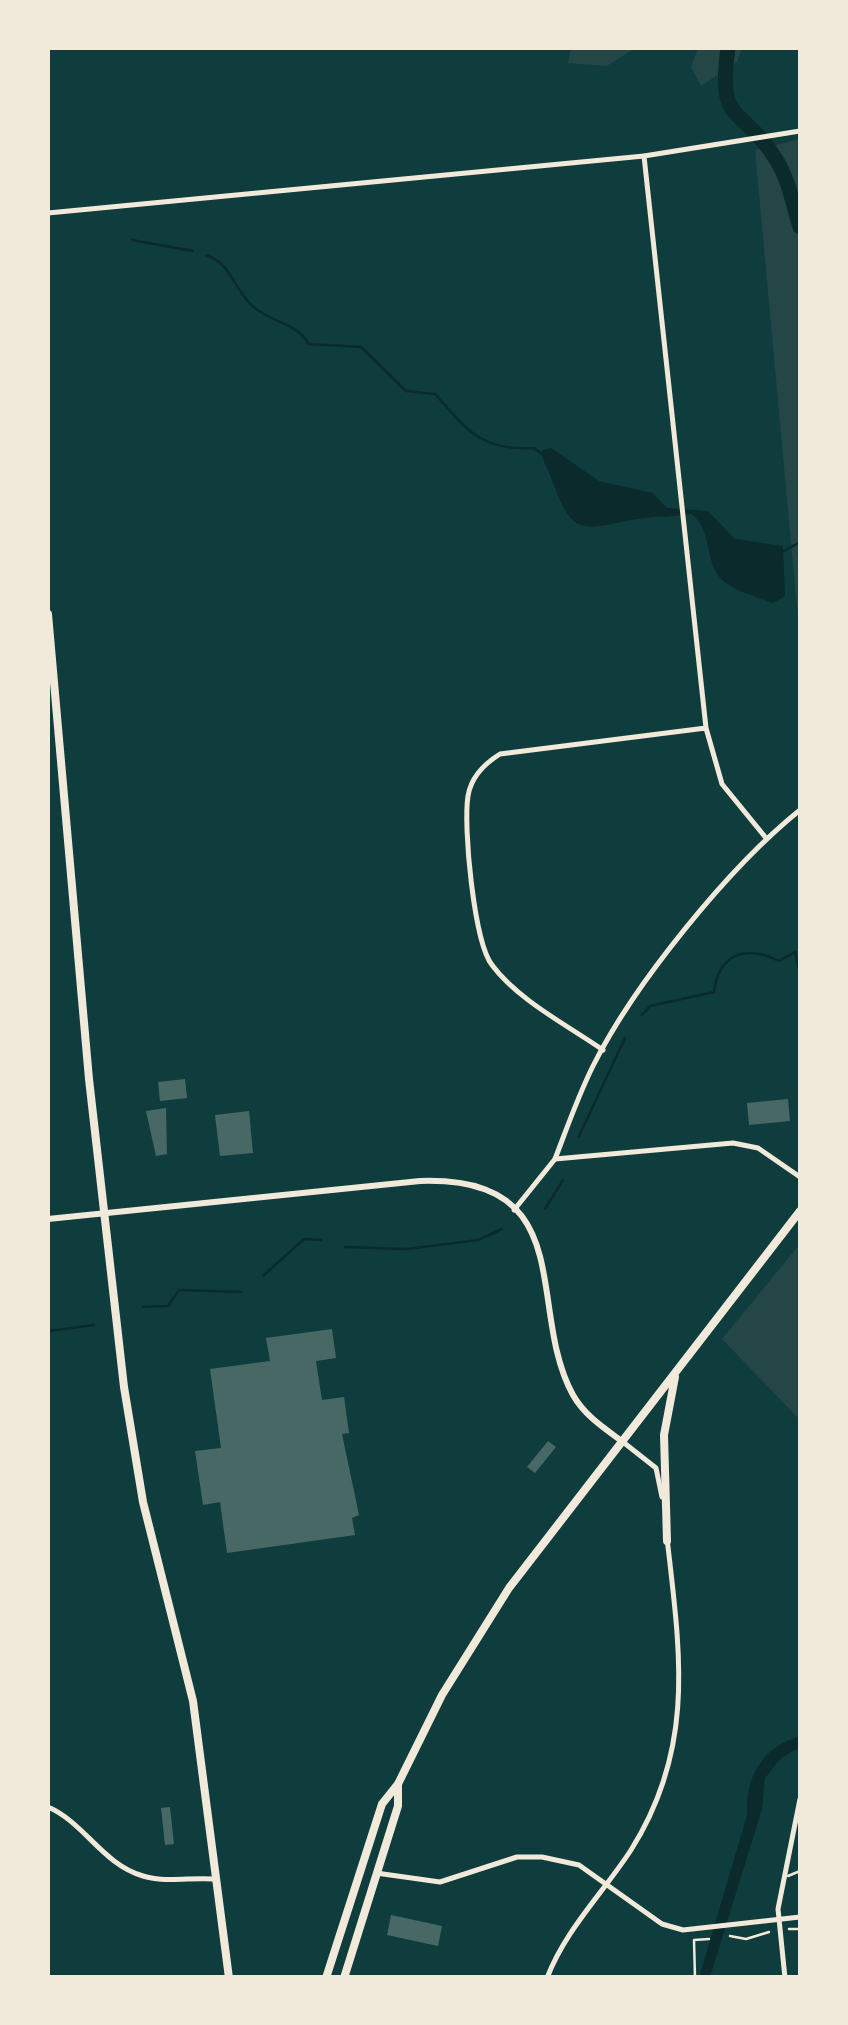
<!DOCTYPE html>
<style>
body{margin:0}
#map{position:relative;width:848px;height:2025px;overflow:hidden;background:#0f3d3e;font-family:Quicksand,sans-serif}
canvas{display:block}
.frame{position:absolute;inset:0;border:50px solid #f1e9da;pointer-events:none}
</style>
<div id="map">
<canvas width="848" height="2025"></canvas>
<div class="frame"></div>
</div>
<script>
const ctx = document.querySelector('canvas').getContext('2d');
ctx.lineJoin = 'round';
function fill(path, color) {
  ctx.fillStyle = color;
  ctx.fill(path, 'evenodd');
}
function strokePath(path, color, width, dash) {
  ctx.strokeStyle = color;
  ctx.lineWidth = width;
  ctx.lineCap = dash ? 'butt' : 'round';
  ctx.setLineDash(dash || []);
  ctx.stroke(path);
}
const green = new Path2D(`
 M571,48H635L607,66L568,63Z
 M698,48H742L737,62L701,86L691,67Z
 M800,139V641L755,150Z
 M800,1244V1420L722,1339Z`);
const water = new Path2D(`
 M551,448L599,481L653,493L667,508L708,511L735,539L783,546L785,596L773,603C759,598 731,590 721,579C704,561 713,529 691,514C674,517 659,516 643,518C586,527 574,543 552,480C548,469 542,462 542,450Z
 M800,1736V1747L781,1758L765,1778L762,1809L710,1977L699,1978L747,1815C746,1776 761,1748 800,1736Z`);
const stream = new Path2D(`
 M132,240L193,251
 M206,255C232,263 235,293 255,308C275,324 295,322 309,344L361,347L406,391L435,394C468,431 481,451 534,448L543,455
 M784,551L800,542
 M642,1015L650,1006L714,992C719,954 745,944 779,961L795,952L800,974
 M579,1136L625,1038
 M545,1209L563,1180
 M345,1247L406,1249L478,1240L502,1229
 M263,1276L304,1239L321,1240
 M143,1307L168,1306L179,1290L241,1292
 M48,1331L94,1325`);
const river = new Path2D(`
 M728,48C717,129 742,103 777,161C789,181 793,204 800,227`);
const building = new Path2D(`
 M185,1079L187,1098L160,1101L158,1082Z
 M788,1099L790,1121L749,1125L747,1103Z
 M166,1108L167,1154L156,1156L146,1111Z
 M249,1111L253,1153L220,1156L215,1115Z
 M332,1329L336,1358L316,1361L322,1400L344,1397L349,1433L342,1434L359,1515L352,1518L355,1535L227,1553L220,1502L203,1505L195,1451L221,1448L210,1369L270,1361L266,1338Z
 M548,1441L556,1447L535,1473L527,1467Z
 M170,1807L174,1844L165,1845L161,1808Z
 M391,1915L442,1926L438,1946L387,1935Z`);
const path = new Path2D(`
 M789,1929H800
 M730,1936L746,1939L769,1932
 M695,1978L694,1940L709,1939`);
const service = new Path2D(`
 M788,1876L800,1871`);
const minor = new Path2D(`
 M644,156L706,728L722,784L766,838
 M603,1050C567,1025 518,1000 492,965C474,942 463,826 468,796C471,777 484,764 500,754L706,728
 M555,1159C567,1128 578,1096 593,1066C634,984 729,867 800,810
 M785,1978L778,1909L800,1799`);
const tertiary = new Path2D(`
 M48,213L644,156L800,131
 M514,1210L555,1159L733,1143L758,1148L800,1177
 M623,1442L656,1468L662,1497
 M48,1807C85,1823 102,1864 143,1876C165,1883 191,1877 214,1879
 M376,1873L440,1882L517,1857H542L579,1865L662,1924L683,1930L800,1917
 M547,1978C566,1929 603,1893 631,1850C696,1747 680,1652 667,1538`);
const secondary = new Path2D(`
 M48,1219L420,1181C582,1176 525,1308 573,1395C585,1416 604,1428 623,1442`);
const primary = new Path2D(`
 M48,614L89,1079L124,1387L143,1502L193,1701L229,1978`);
const trunk = new Path2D(`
 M667,1541L664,1435L675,1377
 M326,1978L382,1804L398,1784L442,1695L509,1588L800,1211
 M344,1978L398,1806V1785`);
fill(green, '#244646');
fill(water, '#0a2a2b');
strokePath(stream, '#0a2a2b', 2.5);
strokePath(river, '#0a2a2b', 15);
fill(building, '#486865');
strokePath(path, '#f1e9da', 2.5);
strokePath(service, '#f1e9da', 2.5);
strokePath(minor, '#f1e9da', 5);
strokePath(tertiary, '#f1e9da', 5);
strokePath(secondary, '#f1e9da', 6);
strokePath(primary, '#f1e9da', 8);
strokePath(trunk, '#f1e9da', 8);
</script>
